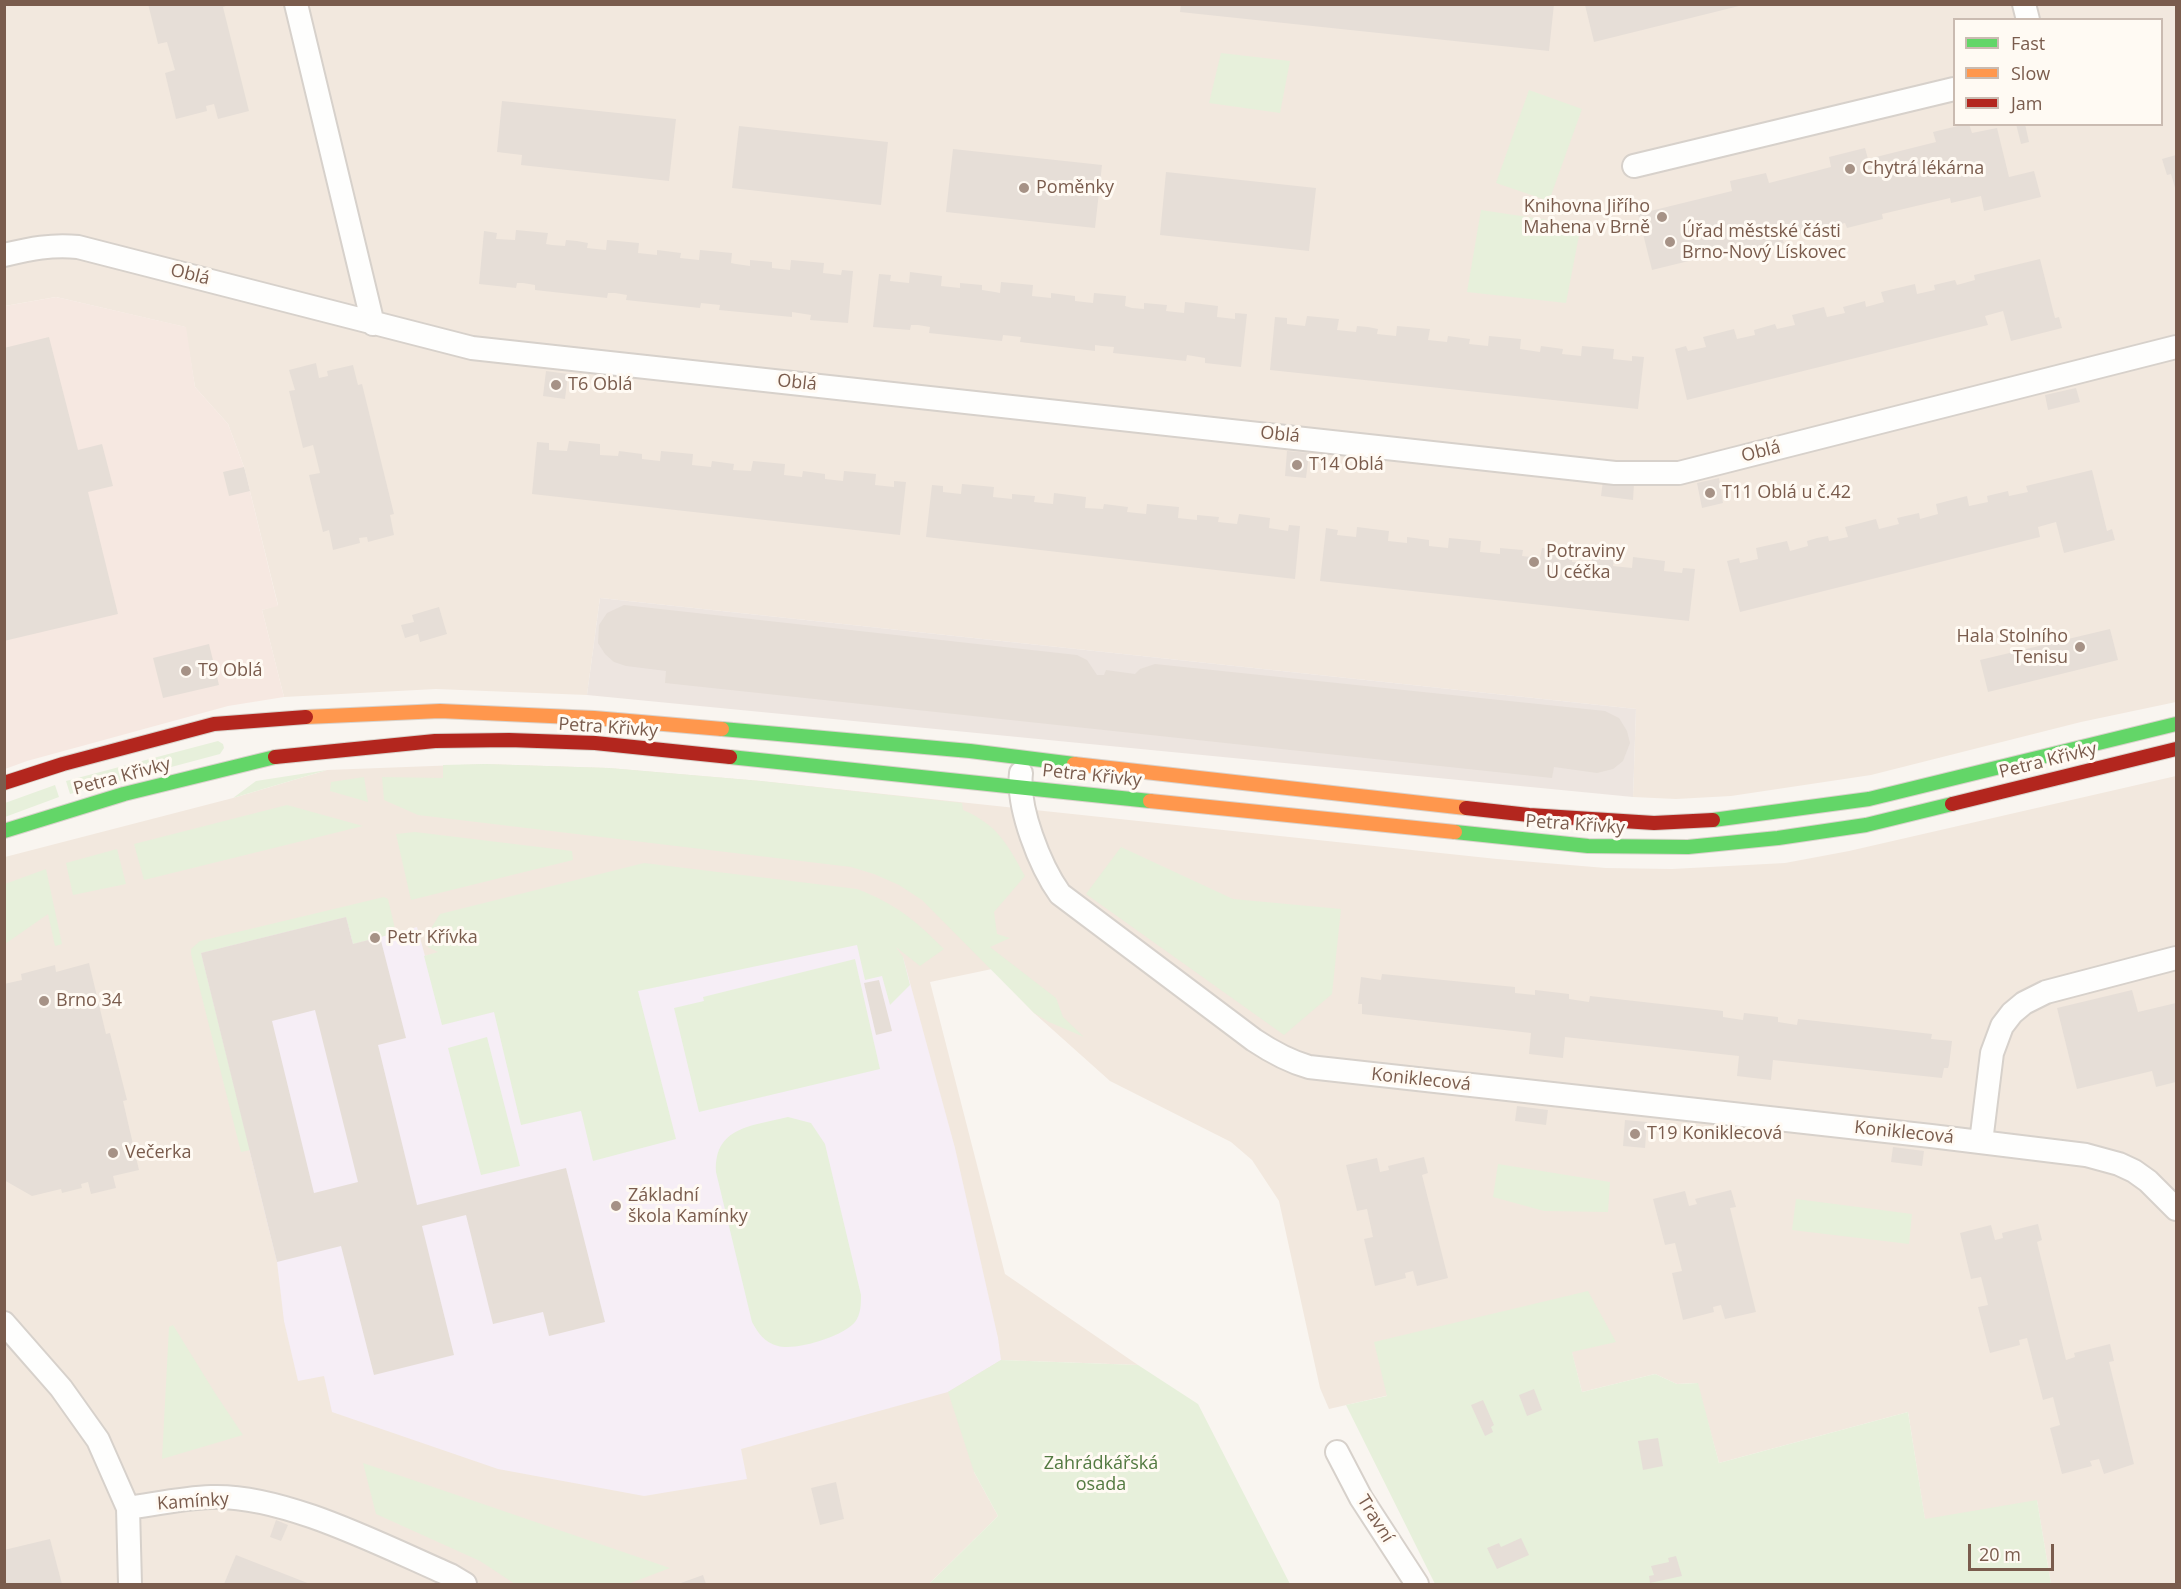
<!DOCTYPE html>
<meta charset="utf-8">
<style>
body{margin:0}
#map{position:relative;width:2181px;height:1589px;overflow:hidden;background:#f9f5f0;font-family:"Open Sans",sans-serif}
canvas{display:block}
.frame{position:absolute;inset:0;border:6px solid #7a5c4d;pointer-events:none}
.legend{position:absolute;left:1953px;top:18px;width:210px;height:108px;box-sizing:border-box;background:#fffaf3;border:2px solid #cabbb1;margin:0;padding:8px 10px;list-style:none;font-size:18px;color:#7a5c4d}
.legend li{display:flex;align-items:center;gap:12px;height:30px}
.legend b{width:30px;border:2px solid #cabbb1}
.scale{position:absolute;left:1968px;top:1544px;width:86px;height:27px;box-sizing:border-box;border:3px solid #7a5c4d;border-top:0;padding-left:8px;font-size:18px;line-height:21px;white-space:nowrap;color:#7a5c4d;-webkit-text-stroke:4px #fffaf3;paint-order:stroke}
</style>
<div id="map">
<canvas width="2181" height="1589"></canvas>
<div class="frame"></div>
<ul class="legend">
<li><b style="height:8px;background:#63d668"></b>Fast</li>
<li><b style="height:8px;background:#ff974d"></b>Slow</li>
<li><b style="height:8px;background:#b3261e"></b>Jam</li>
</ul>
<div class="scale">20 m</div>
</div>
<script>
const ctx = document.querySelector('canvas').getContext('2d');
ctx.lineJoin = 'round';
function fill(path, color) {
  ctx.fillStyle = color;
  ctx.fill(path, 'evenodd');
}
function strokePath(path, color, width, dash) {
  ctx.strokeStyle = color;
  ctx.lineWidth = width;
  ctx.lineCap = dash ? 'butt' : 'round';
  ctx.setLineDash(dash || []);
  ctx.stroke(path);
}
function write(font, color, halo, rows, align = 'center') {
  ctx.font = font + ' "Open Sans",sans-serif';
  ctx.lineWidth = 6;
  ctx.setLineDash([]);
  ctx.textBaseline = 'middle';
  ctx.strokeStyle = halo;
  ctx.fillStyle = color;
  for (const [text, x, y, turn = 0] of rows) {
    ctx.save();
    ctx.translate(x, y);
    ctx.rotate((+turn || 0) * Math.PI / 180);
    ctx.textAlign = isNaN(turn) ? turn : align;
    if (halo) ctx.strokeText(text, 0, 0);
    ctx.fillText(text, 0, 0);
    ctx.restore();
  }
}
const residential = new Path2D(`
 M5,5H2176V702L2081,722L1871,775L1731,796L1676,799L1633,797L1636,709L600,598L587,695L436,689L284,697L262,610L278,605L244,467L228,424L195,387L185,327L56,297L5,306ZM1954,20H2162V124H1954Z
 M485,764L609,768L761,781L1497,859L1606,868L1672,869L1785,863L1849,851L2176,776V1584H2051L2037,1501L1925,1520L1908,1412L1719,1463L1697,1383L1677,1384L1655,1374L1582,1392L1572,1353L1329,1409L1320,1388L1279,1201L1252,1160L1231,1142L1110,1081L1034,1013L992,969L930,982L1005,1274L1138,1365L1001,1360L974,1472L998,1516L929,1584H5V857L233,798L327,770Z`);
const commercial = new Path2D(`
 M56,297L186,327L195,387L228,424L244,467L278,606L262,610L284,697L228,706L27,761L5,769V306Z`);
const industrial = new Path2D(`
 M600,598L1636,709L1633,797L587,695Z`);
const education = new Path2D(`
 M776,916L903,957L955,1148L998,1338L1001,1360L948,1392L741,1449L747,1479L644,1496L498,1469L332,1412L324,1376L298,1381L284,1321L277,1262L201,953L346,917L354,944L417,927L425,956L515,933Z`);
const green = new Path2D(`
 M1221,53L1290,61L1280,113L1209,103Z
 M1529,90L1582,109L1549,201L1496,183Z
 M1481,210L1581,225L1566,303L1467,292Z
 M218,741L223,744L224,748L220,754L70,794L66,781Z
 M485,764L609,768L761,781L962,803L963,810C998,825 1007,844 1025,876L994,912L997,934L1010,938L990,947L1056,998L1063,1017L1084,1037L1049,1022L1034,1013L922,900L899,885L874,874L851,867L418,815L384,800L382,777L443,778V765Z
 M327,770L233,798L256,781Z
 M364,777L368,802L330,791L331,782Z
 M55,785L59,797L5,817V803Z
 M287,805L363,826L144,880L134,844Z
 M415,832L572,851L573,860L411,900L396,834Z
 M1121,847L1233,899L1341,909L1332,994L1284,1035L1086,894Z
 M117,849L126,884L73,895L66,863Z
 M644,863L857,889C896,904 915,920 944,949L920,966L896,947L903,957L910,985L890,1005L882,976L865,980L857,945L638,991L676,1139L593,1161L581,1111L521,1125L494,1012L442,1025L424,956L438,952L428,947L430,930L440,914Z
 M46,869L62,944L55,946L48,914L5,944V884Z
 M384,897L388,899L396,933L353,944L346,917L201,953L250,1150L241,1152L191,954V949L200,941Z
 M855,959L880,1069L699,1112L674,1008L704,1001L703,997Z
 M487,1037L520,1166L481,1175L448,1048Z
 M788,1117L811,1123L825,1144L861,1295C861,1304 861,1314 855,1322C844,1336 796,1351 778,1346C765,1343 758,1333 752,1322L716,1172C714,1126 753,1126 788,1117Z
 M1498,1164L1610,1182L1608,1212L1544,1211L1493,1197Z
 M1796,1199L1912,1214L1909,1244L1792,1230Z
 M1588,1291L1616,1342L1572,1352L1582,1392L1655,1374L1677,1384L1698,1383L1719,1463L1908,1412L1925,1519L2037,1500L2051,1584H1435L1346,1405L1387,1396L1374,1342Z
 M173,1325L215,1393L243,1435L162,1459L169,1327Z
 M1001,1360L1138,1365L1198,1404L1290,1584H929L998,1516L974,1472L948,1392Z
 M363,1463L670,1568L628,1584H515L480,1561L376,1514Z`);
const building = new Path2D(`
 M148,4H231L223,7L249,111L218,119L214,104L206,106L207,111L176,119L165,73L175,70L167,42L158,44Z
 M1181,4H1554L1549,51L1180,12Z
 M1585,5H1743L1594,42Z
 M502,101L676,119L669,181L521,165L522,155L497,152Z
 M1966,124H1969L1972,133L1997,128L2009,177L2034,171L2041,197L1984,211L1981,196L1951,203L1950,198L1882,214L1883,219L1847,228L1845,223L1782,238L1784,243L1748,252L1746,247L1652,270L1638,214L1732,191L1730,181L1766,173L1769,183L1831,167L1829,157L1865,148L1868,159L1936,142L1933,132Z
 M2016,124H2025L2029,142L2021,144Z
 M739,126L888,142L881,205L732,188Z
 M953,149L1102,165L1095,228L946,212Z
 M2176,155V191L2171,174L2167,175L2162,159Z
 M1166,172L1316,188L1309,251L1160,235Z
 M516,230L548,233L546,244L552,245L565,246L566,240L577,241L588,243L587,248L606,250L607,240L639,243L638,253L657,255V250L681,253L680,258L699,260L700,250L732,253L731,263L736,264L750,266V260L772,262V268L790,270L791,260L824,263L823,273L841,275L842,270L853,271L848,323L810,320L811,315L792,312V317L719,310L720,305L701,303L700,308L626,300L627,295L615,293H608L607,298L535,290V285L523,283H517L516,288L479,284L484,231L497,233L496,239L515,240Z
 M2040,259L2055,318L2059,317L2062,328L2011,341L2003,311L1985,316L1988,325L1687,400L1675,349L1686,346L1688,351L1706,347L1703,337L1734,329L1737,339L1755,335L1754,330L1775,324L1777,329L1795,325L1792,315L1824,307L1827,317L1845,313L1843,307L1865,301L1866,307L1884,302L1881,292L1915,284L1917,294L1935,290L1934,285L1955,280L1957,285L1975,280L1974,275Z
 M910,272L942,276L941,286L960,288V283L982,285V290L995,292L1000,293L1001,282L1033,285L1032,296L1051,298V293L1075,296V301L1093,303L1094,293L1126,296L1125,306L1132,308L1144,309V303L1167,305L1166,311L1184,313L1185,302L1218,306L1217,317L1235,319V313L1247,314L1241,367L1205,363V358L1187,355L1186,361L1113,353L1114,347L1102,346L1095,345V351L1020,342L1021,337L1003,335L1002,341L929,333L930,327L918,325H911L910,330L873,327L879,274L891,275L890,281L909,283Z
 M1307,316L1339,319L1337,330L1356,332L1357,326L1368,327L1378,329L1377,334L1396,336L1397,326L1430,329L1428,340L1447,342L1448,336L1470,339L1469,344L1488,346L1489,336L1521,339L1520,349L1540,352L1541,346L1563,349L1562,354L1581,356L1582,346L1614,349L1613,359L1632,361V356L1644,357L1638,409L1270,370L1275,317L1287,318V324L1305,326Z
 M49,337L78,450L102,444L113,486L88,492L118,614L4,641V348Z
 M316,363L319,378L328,376L327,371L353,365L358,385L362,384L394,514L390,515L394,535L368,542L367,537L359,538L360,543L333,550L329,530L323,532L309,475L320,473L313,445L303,448L289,391L295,390L289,370Z
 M546,371L568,374L565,399L543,396Z
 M2076,388L2080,402L2048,410L2045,395Z
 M569,441L600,444V455L618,456L619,451L642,454V459L660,461L661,451L693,454L692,465L711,467L712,461L734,464L733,470L751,471L753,461L785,464L784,475L802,477L803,471L825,474V479L843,481L844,471L876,474L875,485L894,487V481L906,482L900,535L532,494L537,442L549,443V450L567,451Z
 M1287,451L1309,453L1306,478L1285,476Z
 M244,467L250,491L229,496L223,472Z
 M2092,470L2107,531L2112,529L2115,540L2064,553L2056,522L2038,527L2040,537L1740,612L1727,561L1739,558L1740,563L1758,559L1756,548L1787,541L1790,551L1808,546L1807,541L1817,538L1828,536L1829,541L1848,537L1845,527L1876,519L1879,529L1899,524L1897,518L1919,513L1920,519L1938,514L1936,504L1967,496L1969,506L1988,502L1987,496L2008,491L2009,496L2028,492L2026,486Z
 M1719,478L1723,503L1702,508L1697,483Z
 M1603,481L1634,483L1633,500L1601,496Z
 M962,484L994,487L993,497L1012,499V494L1035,496L1034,502L1053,504L1054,493L1086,497L1085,508L1103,509L1104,504L1128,507L1127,512L1146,514L1147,504L1179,507L1178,518L1197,520V515L1219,517L1218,522L1237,524L1239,514L1270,518L1269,528L1288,531L1289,525L1300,526L1295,579L926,537L932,485L943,486V492L961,494Z
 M1357,527L1389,531L1388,541L1407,543V537L1429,540V546L1448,548L1449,538L1481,541L1480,552L1500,554V548L1511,549L1523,550L1522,556L1540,558L1542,548L1573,551L1572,562L1591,564L1592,558L1614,560L1613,566L1632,568L1633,557L1665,561L1664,571L1682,573L1683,568L1695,569L1689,621L1320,581L1326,528L1338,530L1337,535L1356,537Z
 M624,605L1077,655L1087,660L1097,675H1104L1106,670L1135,674L1140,669L1155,664L1605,711L1619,718L1627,731L1630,743L1623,761L1613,769L1597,773L1554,767L1552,778L665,683L666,671L626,666L614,662L605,654L598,643L599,625L607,613Z
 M439,607L447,634L420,642L418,634L405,638L401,625L414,622L412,615Z
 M2110,629L2118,660L1988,692L1980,660Z
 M209,644L219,685L163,698L153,658Z
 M346,917L353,944L380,937L406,1038L378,1045L417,1205L566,1168L605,1322L549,1336L543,1312L493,1324L466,1215L422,1226L454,1355L374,1375L341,1246L277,1262L201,953ZM315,1010L358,1182L314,1193L272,1021Z
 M89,963L106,1034L110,1033L127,1100L123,1101L139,1170L113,1176L116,1188L91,1194L88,1182L81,1184L82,1188L62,1193L61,1189L32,1196L4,1180V984L22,980L21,974L55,965L56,972Z
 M1382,974L1515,987V993L1535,995V990L1569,994V999L1589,1002L1590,996L1723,1011V1017L1743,1020L1744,1013L1778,1017V1022L1797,1025L1798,1019L1932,1034L1931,1039L1952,1041L1949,1065L1948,1068H1944L1942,1078L1773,1060L1771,1080L1737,1076L1739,1056L1565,1037L1563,1058L1529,1054L1531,1033L1362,1014V1004H1358L1361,977L1381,980Z
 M879,980L892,1031L876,1035L864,983Z
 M2132,990L2138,1012L2176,1003V1082L2156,1087L2152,1071L2077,1089L2057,1008Z
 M1517,1106L1548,1110L1546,1125L1515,1121Z
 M1625,1120L1647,1122L1645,1148L1623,1146Z
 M1893,1147L1924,1151L1922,1166L1891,1162Z
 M1424,1157L1428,1173L1422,1175L1448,1278L1417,1286L1413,1271L1405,1273L1406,1278L1375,1286L1364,1239L1373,1237L1367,1209L1357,1211L1346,1165L1377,1158L1380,1172L1389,1170L1388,1166Z
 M1731,1190L1736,1207L1730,1208L1756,1312L1725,1319L1721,1305L1713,1307L1714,1312L1683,1320L1672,1273L1682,1271L1675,1243L1665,1245L1653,1199L1685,1191L1689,1206L1697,1204L1695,1199Z
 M2038,1224L2042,1240L2037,1242L2066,1360L2075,1357L2074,1353L2110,1344L2114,1361L2109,1362L2134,1464L2104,1474L2099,1459L2090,1461L2092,1466L2062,1474L2050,1428L2060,1425L2053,1397L2043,1400L2027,1338L2019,1340L2020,1345L1990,1353L1978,1307L1988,1305L1981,1277L1971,1279L1960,1233L1991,1225L1995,1240L2003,1238L2002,1233Z
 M1534,1389L1542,1410L1527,1416L1519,1395Z
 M1483,1400L1494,1425L1491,1427L1493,1432L1485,1436L1471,1405Z
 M1658,1438L1663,1466L1643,1470L1638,1441Z
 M836,1482L844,1519L820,1525L811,1488Z
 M276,1520L288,1525L281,1541L270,1537Z
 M1521,1538L1529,1555L1497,1569L1487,1548L1499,1543L1501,1547Z
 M50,1539L62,1584H4V1550Z
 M236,1555L310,1584H224Z
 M1676,1556L1682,1576L1650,1583L1649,1576L1654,1575L1651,1566L1669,1562L1668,1558Z
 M703,1575L706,1584H678Z`);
const street = new Path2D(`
 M296,4L373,324
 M2024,4L2028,20
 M1634,166L1954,89
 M4,255C30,249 52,244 78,247L472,348L1615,473H1679L2176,347
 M1021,773C1017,808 1040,866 1060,894L1254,1040C1272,1052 1288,1061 1309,1067L1931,1136L2086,1155L2119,1164L2134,1171L2148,1181L2176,1209
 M1981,1142L1992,1053L2002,1026L2012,1013L2024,1003L2046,992L2176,958
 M4,1323L61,1388L98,1440L128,1508L130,1584
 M1337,1452L1361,1498L1417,1584
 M128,1508C156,1504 183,1498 211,1497C284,1494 383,1546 450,1575L465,1584`);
const fast = new Path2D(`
 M722,729L970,751L1074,764
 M730,757L1150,801
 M1713,820L1869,799L2176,724
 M4,831L124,794L275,757
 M1455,832L1588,846L1688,847L1778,838L1866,825L1952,804`);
const slow = new Path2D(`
 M306,717L440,711L594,718L722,729
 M1074,764L1466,808
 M1150,801L1455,832`);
const jam = new Path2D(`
 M275,757L435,741L509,740L595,743L730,757
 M4,783L63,764L214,724L306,717
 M1952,804L2176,749
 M1466,808L1529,815L1654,823L1713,820`);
const markers = [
 [1850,169,6,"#a69286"],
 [1024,188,6,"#a69286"],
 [1662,217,6,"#a69286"],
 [1670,242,6,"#a69286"],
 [556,385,6,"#a69286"],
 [1297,465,6,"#a69286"],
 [1710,493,6,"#a69286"],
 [1534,562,6,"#a69286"],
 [2080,647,6,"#a69286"],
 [186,671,6,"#a69286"],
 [375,938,6,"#a69286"],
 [44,1001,6,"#a69286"],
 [1635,1134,6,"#a69286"],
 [113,1153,6,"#a69286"],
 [616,1206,6,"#a69286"]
];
const poiNames = [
 ["Chytrá lékárna",1862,169],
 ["Poměnky",1036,188],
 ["Knihovna Jiřího",1650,207,"right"],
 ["Mahena v Brně",1650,228,"right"],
 ["Úřad městské části",1682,232],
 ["Brno-Nový Lískovec",1682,253],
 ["T6 Oblá",568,385],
 ["T14 Oblá",1309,465],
 ["T11 Oblá u č.42",1722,493],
 ["Potraviny",1546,552],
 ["U céčka",1546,573],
 ["Hala Stolního",2068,637,"right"],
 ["Tenisu",2068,658,"right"],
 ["T9 Oblá",198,671],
 ["Petr Křívka",387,938],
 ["Brno 34",56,1001],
 ["T19 Koniklecová",1647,1134],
 ["Večerka",125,1153],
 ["Základní",628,1196],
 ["škola Kamínky",628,1217]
];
const streetNames = [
 ["Oblá",190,275,14],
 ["Oblá",797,383,6],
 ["Oblá",1280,435,6],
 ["Oblá",1761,452,-14],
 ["Petra Křivky",608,728,4],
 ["Petra Křivky",2048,761,-14],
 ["Petra Křivky",1092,776,6],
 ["Petra Křivky",122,777,-15],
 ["Petra Křivky",1575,825,4],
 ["Koniklecová",1421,1080,6],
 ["Koniklecová",1904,1133,6],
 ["Kamínky",193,1502,-4],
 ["Travní",1375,1519,58]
];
const parkNames = [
 ["Zahrádkářská",1101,1464],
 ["osada",1101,1485]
];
fill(residential, '#f2e8de');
fill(commercial, '#f6e8e1');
fill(industrial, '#ede5e0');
fill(education, '#f6eef6');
fill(green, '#e7f0db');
fill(building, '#e6ded7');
strokePath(street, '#d7d1cb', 26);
strokePath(fast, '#d9d2cb', 16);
strokePath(slow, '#d9d2cb', 16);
strokePath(jam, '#d9d2cb', 16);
strokePath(street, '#fefefd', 22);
strokePath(fast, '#63d668', 14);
strokePath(slow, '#ff974d', 14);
strokePath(jam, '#b3261e', 14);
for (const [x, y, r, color] of markers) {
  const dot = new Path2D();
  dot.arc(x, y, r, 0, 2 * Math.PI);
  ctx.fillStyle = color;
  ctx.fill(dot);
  strokePath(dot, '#fffaf3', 2);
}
write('18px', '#7a5c4d', '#fffaf3', poiNames, 'left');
write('18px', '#7a5c4d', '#fffaf3', streetNames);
write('18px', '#537a41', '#fffaf3', parkNames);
</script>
